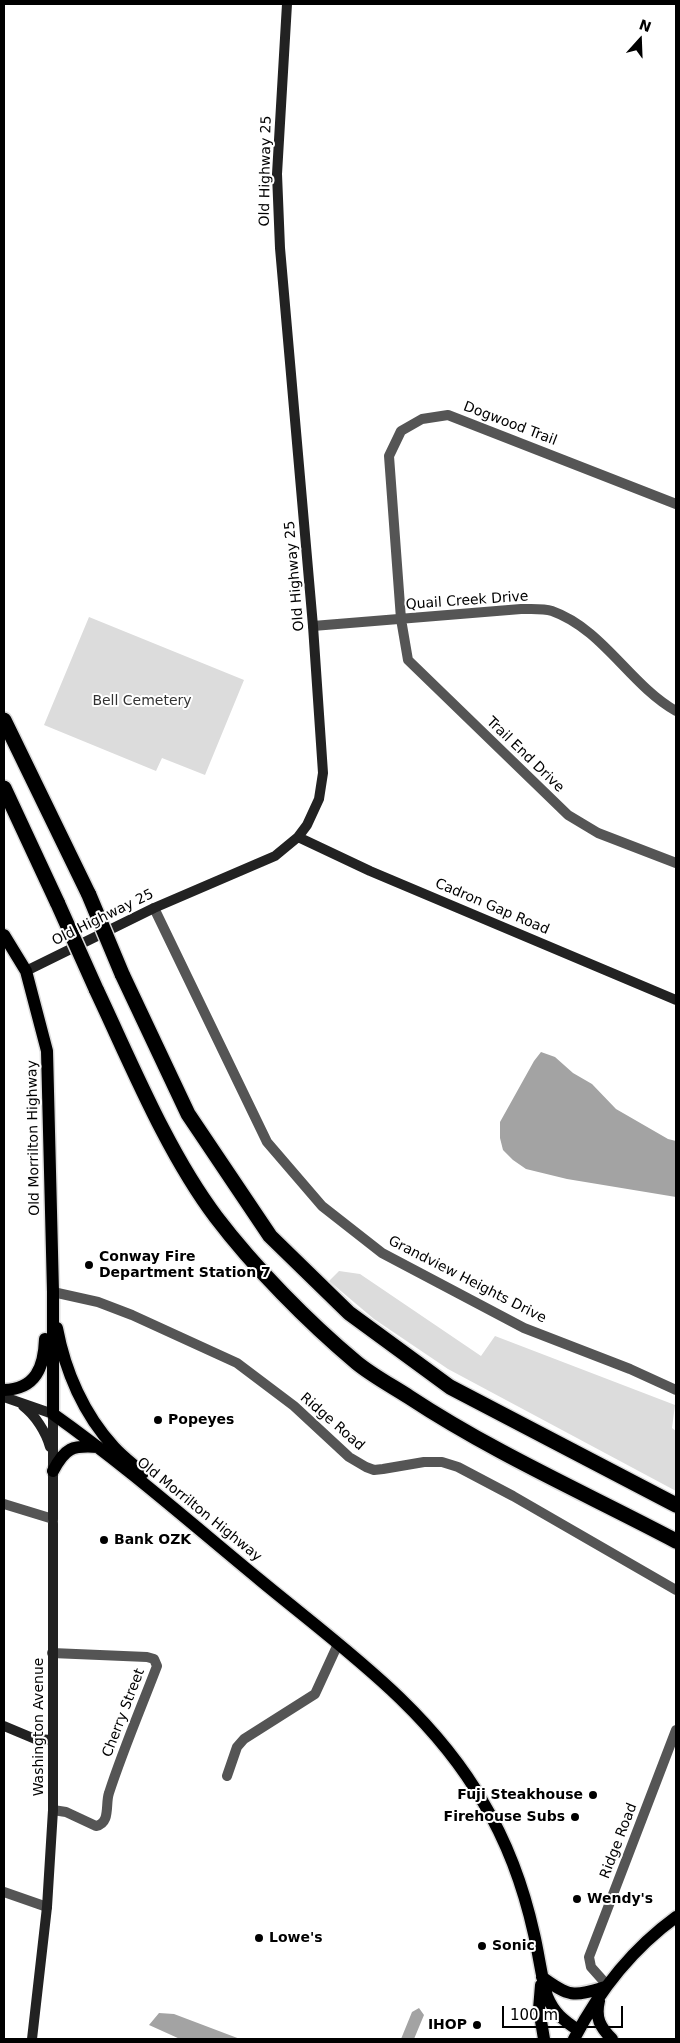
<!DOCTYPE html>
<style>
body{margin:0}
#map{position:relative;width:680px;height:2043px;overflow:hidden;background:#fff;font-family:"DejaVu Sans",sans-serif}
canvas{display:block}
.frame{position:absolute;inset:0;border:5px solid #000;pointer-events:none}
.north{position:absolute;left:615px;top:15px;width:50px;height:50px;-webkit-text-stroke:4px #fff;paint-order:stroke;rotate:20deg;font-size:14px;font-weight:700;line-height:20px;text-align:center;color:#000}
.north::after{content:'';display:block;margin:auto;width:18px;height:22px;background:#000;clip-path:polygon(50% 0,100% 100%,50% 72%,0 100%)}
.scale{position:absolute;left:502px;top:2006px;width:121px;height:22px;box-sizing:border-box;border:2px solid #000;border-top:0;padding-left:6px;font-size:15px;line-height:18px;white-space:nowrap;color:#000;-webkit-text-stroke:4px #fff;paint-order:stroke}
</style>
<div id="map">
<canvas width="680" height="2043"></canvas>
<div class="frame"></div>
<div class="north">N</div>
<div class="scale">100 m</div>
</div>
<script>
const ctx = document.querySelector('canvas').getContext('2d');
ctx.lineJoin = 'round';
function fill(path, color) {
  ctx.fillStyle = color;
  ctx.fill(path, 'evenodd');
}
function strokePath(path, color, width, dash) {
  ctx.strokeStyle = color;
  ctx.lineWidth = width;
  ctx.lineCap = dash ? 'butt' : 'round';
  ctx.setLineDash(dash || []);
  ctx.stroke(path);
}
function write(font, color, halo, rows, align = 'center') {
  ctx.font = font + ' "DejaVu Sans",sans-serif';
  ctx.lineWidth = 4;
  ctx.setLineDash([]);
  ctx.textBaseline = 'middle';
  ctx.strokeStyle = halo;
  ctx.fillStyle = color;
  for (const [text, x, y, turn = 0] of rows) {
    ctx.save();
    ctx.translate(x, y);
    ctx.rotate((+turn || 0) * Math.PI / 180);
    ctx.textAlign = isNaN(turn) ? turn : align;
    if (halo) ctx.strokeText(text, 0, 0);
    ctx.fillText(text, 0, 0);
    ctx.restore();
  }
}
const green = new Path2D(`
 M89,617L244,680L205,775L162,758L156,771L44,725Z
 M339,1271L360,1274L481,1356L495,1336L675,1405L672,1428L676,1431V1491L448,1369L374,1319L329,1281Z`);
const water = new Path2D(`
 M541,1052L555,1057L573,1073L592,1084L616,1109L668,1139L676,1141V1197L567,1179L526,1169L513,1160L503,1150L500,1138V1122L534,1061Z
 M419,2008L424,2015L414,2039H401L412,2012Z
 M159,2013L174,2014L240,2039H180L149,2025Z`);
const street = new Path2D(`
 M676,504L448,415L422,419L401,431L389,456L401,619L408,660L568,815L598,833L676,863
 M313,626L521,609C531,609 543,608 552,611C603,629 630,685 676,711
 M154,908L267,1142L322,1206L382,1253L524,1328L630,1369L676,1390
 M53,1292L98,1302L132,1315L237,1363L294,1406L349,1457L366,1467L374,1470L383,1469L424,1462H442L458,1467L513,1496L676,1590
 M4,1504L53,1519V1524
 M52,1653L147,1657L154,1659L157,1666C141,1708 123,1750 109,1793C105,1804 111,1823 96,1826L66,1812L53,1810
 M227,1776L237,1747L244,1739L315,1694L338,1644
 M4,1892L47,1907
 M607,1985L591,1967L589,1957L676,1730`);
const secondary = new Path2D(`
 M298,837L370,871L676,1000
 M26,971L154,908L275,856L298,837L307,825L319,799L323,773L313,626L280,248L277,174L287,4
 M4,1397L53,1414V1519
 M23,1406C35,1415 46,1432 50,1447
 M4,1726L35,1739L53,1740
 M32,2039L47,1907L53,1810V1524`);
const primary = new Path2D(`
 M4,935L26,971L47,1051L53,1292V1414C125,1465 192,1524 260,1580C341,1647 430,1709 483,1802C507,1842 524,1889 534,1934C539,1955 541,1976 547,1996C554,2013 563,2020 578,2030
 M57,1328C65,1371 84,1415 114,1447C123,1457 133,1464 143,1473
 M4,1390C36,1389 44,1367 45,1339
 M53,1471C65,1448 72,1445 98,1447
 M542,1977C569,1997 573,1997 605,1987
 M541,1985L539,2009L544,2039
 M599,2001C595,2018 600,2027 612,2039
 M574,2039C599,1991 632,1949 676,1917`);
const highway = new Path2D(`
 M4,720L89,895
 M4,788L58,904
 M122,974L188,1114L270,1236L349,1313L450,1387L676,1505
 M96,989C131,1063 167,1152 216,1217C254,1267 308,1322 357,1363C373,1376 392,1386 409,1397C494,1453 587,1494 676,1541`);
const highwayBridge = new Path2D(`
 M89,895L122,974
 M58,904L96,989`);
const markers = [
 [89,1265,5,"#000"],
 [158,1420,5,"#000"],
 [104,1540,5,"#000"],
 [593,1795,5,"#000"],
 [575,1817,5,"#000"],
 [577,1899,5,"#000"],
 [259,1938,5,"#000"],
 [482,1946,5,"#000"],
 [477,2025,5,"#000"]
];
const streetNames = [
 ["Old Highway 25",266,171,-89],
 ["Dogwood Trail",510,424,21],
 ["Old Highway 25",295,576,-95],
 ["Quail Creek Drive",467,601,-4],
 ["Trail End Drive",525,755,44],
 ["Cadron Gap Road",492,907,23],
 ["Old Highway 25",103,918,-26],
 ["Old Morrilton Highway",34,1138,-91],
 ["Grandview Heights Drive",467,1280,27],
 ["Ridge Road",332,1422,41],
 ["Old Morrilton Highway",199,1510,39],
 ["Cherry Street",124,1713,-69],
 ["Washington Avenue",39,1727,-90],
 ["Ridge Road",619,1841,-69]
];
const parkNames = [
 ["Bell Cemetery",142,701]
];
const poiNames = [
 ["Conway Fire",99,1257],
 ["Department Station 7",99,1273],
 ["Popeyes",168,1420],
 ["Bank OZK",114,1540],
 ["Fuji Steakhouse",583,1795,"right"],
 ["Firehouse Subs",565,1817,"right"],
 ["Wendy's",587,1899],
 ["Lowe's",269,1938],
 ["Sonic",492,1946],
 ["IHOP",467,2025,"right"]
];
fill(green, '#dcdcdc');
fill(water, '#a3a3a3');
strokePath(primary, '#dbdbdb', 15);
strokePath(highway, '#dbdbdb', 18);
strokePath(street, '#555', 10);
strokePath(secondary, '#222', 10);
strokePath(primary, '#000', 12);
strokePath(highway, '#000', 15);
strokePath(highwayBridge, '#dbdbdb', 18, []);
strokePath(highwayBridge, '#000', 15);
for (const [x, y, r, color] of markers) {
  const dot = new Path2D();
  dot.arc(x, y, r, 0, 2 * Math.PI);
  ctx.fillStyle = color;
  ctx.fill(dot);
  strokePath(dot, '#fff', 2);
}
write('14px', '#000', '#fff', streetNames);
write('14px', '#333', '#fff', parkNames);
write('bold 14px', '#000', '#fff', poiNames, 'left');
</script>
